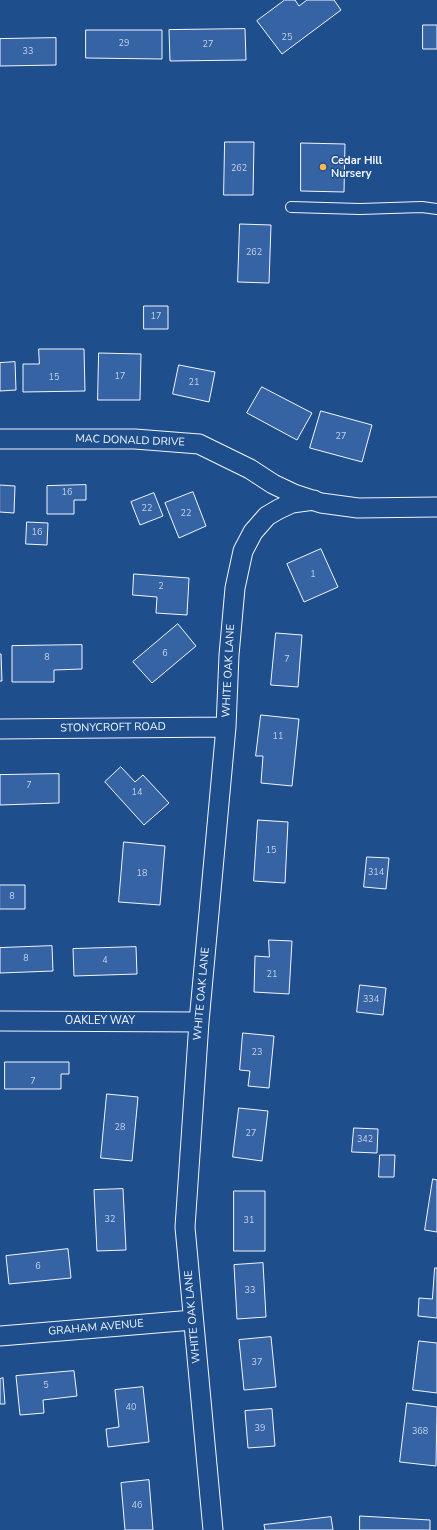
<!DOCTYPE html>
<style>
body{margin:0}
canvas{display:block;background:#1f4e8c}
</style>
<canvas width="437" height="1530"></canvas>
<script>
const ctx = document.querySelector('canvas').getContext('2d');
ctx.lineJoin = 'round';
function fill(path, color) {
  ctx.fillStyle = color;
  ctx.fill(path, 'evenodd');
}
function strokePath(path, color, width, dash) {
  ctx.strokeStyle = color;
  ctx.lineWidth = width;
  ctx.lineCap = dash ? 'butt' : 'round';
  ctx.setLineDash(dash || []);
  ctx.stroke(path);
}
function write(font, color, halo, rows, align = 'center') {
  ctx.font = font + ' "Nunito Sans",sans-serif';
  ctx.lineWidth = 3;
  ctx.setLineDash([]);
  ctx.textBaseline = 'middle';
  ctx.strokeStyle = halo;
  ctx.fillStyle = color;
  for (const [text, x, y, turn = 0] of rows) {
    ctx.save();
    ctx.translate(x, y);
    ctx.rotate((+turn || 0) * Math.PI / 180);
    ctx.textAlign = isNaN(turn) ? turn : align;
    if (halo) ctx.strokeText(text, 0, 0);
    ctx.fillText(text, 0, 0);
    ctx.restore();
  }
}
const building = new Path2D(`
 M285,0H295L299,6L307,0H334L341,10L282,54L257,21Z
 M423,25H437V49H423Z
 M245,29L246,60L170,61L169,30Z
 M86,30H162V59L86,58Z
 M56,38V65L0,66V39Z
 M225,142H254L253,195H224Z
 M301,143L345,144L344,192L301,191Z
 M240,224L271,225L269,283L238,282Z
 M144,306H168V329H144Z
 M39,349H84L85,391L23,392V364H39Z
 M99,353L141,354L140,400H98Z
 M15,362L16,390L0,391V363Z
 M179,365L215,372L209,402L173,394Z
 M262,387L312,413L297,440L247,413Z
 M321,411L372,425L362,462L310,448Z
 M0,485L15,486L14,513L0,512Z
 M86,485V500H74V514H47V486Z
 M193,492L206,526L179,538L165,503Z
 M154,493L163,516L140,525L131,502Z
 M27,522L48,523L47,545L26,544Z
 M321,549L338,587L304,602L287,564Z
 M134,574L189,578L187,615L156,613L157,597L133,595Z
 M178,624L196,646L152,683L133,662Z
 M276,633L302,635L298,687L271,685Z
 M82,645V669L54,670V682H12V646Z
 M0,654H1L2,681H0Z
 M261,715L299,719L292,786L261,783L263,756H256Z
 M121,767L135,782L143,775L169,803L144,825L105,782Z
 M59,774V803L0,805V775Z
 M258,820L288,822L285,883L254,881Z
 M124,842L165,846L160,905L119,902Z
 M367,857L389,858L386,889L364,887Z
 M0,885H25V909H0Z
 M269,940L292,941L289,994L254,992L255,956L269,957Z
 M52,946L53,971L0,973V948Z
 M136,947L137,974L74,976L73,949Z
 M360,985L386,988L383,1015L357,1012Z
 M243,1033L274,1036L269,1088L248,1086L250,1071L240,1070Z
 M5,1062H69V1074H61V1089H5Z
 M107,1094L138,1097L132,1161L101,1158Z
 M239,1108L268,1111L262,1161L233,1157Z
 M354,1128L378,1129L377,1153L352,1152Z
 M380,1155H395L394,1177H379Z
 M433,1179L437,1180V1232L425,1230Z
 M123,1189L126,1250L97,1251L94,1190Z
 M234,1191H265V1251H234Z
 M68,1249L71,1278L9,1284L6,1256Z
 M263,1263L266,1317L237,1319L234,1265Z
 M435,1268H437V1318L418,1316L419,1298L432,1299Z
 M271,1337L276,1387L244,1390L239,1340Z
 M419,1341L437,1343V1393L413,1390Z
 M74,1371L77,1396L43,1400L44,1413L20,1415L16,1376Z
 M3,1378L5,1404H0V1379Z
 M143,1387L149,1442L108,1447L106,1429L119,1427L115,1390Z
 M407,1403L437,1407L436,1466L400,1462Z
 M272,1409L275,1446L248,1448L245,1411Z
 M149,1480L153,1530H125L121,1483Z
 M360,1516L430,1520V1530H360Z
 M331,1517L333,1530H265L264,1525Z`);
const lane = new Path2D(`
 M291,207L360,209L422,207L437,209`);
const street = new Path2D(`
 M0,439H135L199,444L250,469L273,484L294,494L321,503L358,508L437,507
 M0,729L226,727
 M0,1021L199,1022
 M0,1336L193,1320
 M213,1530L185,1227L199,1022L226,727L229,655L235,588L243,551L253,532L267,516L279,509L292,503L314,500`);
const markers = [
 [323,167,4,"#ffb74d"]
];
const numberNames = [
 ["25",287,38],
 ["29",124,44],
 ["27",208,45],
 ["33",28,52],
 ["262",239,169],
 ["262",254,253],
 ["17",156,317],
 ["17",120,377],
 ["15",54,378],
 ["21",194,383],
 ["27",341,437],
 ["16",67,493],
 ["22",147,509],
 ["22",186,514],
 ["16",37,533],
 ["1",313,575],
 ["2",161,587],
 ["6",165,654],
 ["8",47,658],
 ["7",287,660],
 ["11",278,737],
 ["7",29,786],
 ["14",137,793],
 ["15",271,851],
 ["314",376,873],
 ["18",142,874],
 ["8",12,897],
 ["8",26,959],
 ["4",105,961],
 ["21",272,975],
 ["334",371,1000],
 ["23",257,1053],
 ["7",33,1082],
 ["28",120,1128],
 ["27",251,1134],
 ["342",365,1140],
 ["32",110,1220],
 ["31",249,1221],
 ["6",38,1267],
 ["33",250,1291],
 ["37",257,1363],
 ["5",46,1386],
 ["40",131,1408],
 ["39",260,1429],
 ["368",420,1432],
 ["46",137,1506]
];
const poiNames = [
 ["Cedar Hill",331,161],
 ["Nursery",331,174]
];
const streetNames = [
 ["MAC DONALD DRIVE",130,441,2],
 ["WHITE OAK LANE",229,671,-87],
 ["STONYCROFT ROAD",113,728,-1],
 ["WHITE OAK LANE",202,994,-85],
 ["OAKLEY WAY",100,1021],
 ["WHITE OAK LANE",193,1317,-95],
 ["GRAHAM AVENUE",96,1328,-5]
];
fill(building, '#3563a3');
strokePath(building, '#f2f6ff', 1);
strokePath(lane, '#f2f6ff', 12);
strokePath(street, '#f2f6ff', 21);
strokePath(lane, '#1f4e8c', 10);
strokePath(street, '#1f4e8c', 19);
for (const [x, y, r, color] of markers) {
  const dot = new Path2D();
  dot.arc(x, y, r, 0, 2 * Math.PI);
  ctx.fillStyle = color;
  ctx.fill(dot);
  strokePath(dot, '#1f4e8c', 1.5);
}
write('9px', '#c3d1e8', null, numberNames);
write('bold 11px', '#f2f6ff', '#1f4e8c', poiNames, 'left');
write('11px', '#f2f6ff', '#1f4e8c', streetNames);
</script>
